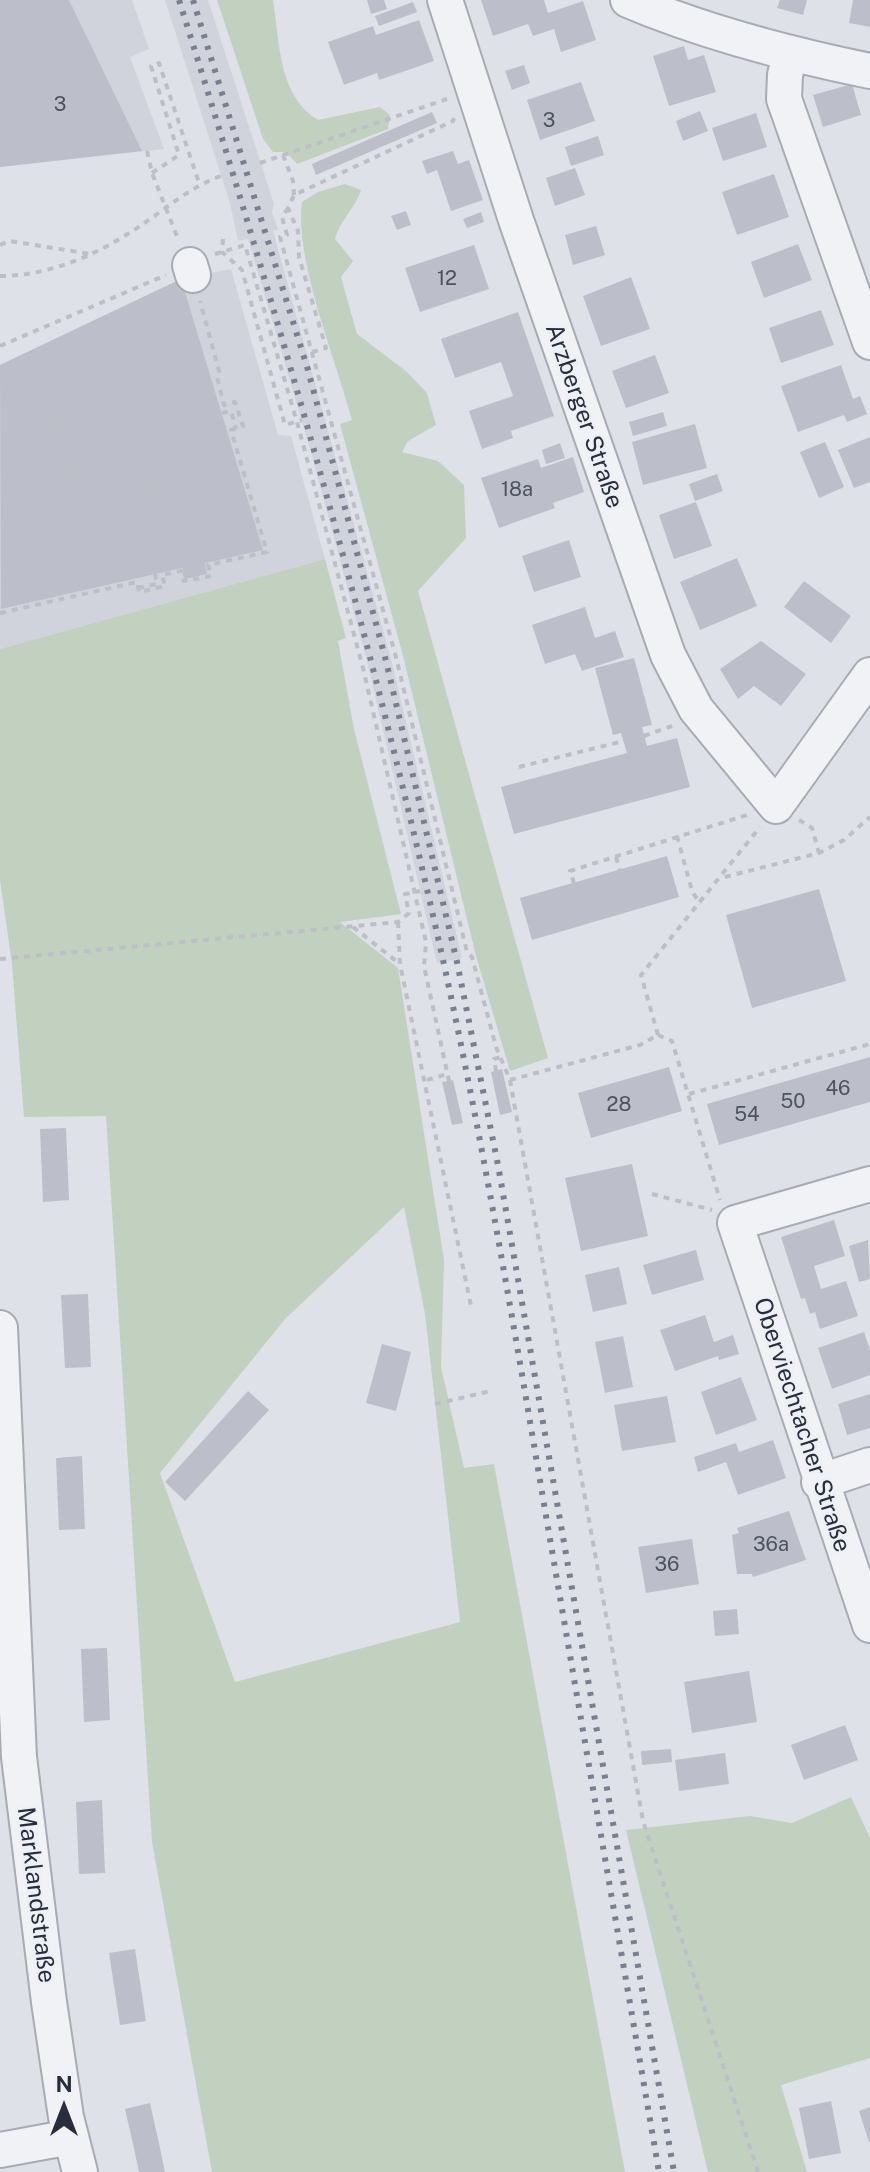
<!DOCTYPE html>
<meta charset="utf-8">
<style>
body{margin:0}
#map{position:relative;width:870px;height:2172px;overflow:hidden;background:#dee1e7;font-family:"Public Sans",sans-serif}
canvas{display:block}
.north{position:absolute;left:24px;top:2068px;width:80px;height:80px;-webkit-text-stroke:6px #edf0f5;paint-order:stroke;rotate:0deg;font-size:22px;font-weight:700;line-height:32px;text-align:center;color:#282d3d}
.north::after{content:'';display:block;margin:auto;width:28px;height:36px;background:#282d3d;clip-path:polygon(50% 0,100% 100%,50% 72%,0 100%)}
</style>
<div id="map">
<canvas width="870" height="2172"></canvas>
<div class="north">N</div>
</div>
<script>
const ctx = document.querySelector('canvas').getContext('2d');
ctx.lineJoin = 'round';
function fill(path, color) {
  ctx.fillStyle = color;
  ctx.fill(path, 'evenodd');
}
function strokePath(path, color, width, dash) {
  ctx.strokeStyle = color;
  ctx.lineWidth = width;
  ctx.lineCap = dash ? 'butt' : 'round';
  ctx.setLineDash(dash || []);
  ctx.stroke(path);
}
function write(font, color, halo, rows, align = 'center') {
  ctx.font = font + ' "Public Sans",sans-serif';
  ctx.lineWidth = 6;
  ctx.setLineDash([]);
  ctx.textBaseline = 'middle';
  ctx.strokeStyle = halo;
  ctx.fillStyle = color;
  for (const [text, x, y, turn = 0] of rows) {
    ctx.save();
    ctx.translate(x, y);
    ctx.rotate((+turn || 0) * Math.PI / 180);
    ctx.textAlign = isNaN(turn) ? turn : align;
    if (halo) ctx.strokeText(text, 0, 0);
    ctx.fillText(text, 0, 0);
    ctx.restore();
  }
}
const built = new Path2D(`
 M0,0H132L149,49L130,57L164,149L0,167Z
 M165,0H208L274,204L272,212L278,229L273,231L391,659L462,958L437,963L368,665L311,452L248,239L238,241L230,203Z
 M231,269L278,435L291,436L325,559L0,649V365L181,279Z`);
const green = new Path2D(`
 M217,0H273C280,43 278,95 318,120L380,107L390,115L388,129L297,164L286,152H273L263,139Z
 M345,184L361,190C355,209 340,220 335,239L353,261L341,277L357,334L407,372L427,393L436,425L408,441L402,452L438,461L464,485L466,538L418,591L548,1058L510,1071L476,956L403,656L340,424L352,420C337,362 294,259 302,202L318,192Z
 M325,559L346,638L338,641L354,729L401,914L340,922L398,968L444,1260L441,1367L464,1468L494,1464L625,2172H212L152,1842L106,1116L24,1117L12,964L0,880V649ZM404,1207L425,1314L460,1622L235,1682L160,1473L286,1318Z
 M851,1797L870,1838V2058L781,2085L807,2172H708L626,1830L750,1816L792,1823Z`);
const building = new Path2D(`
 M0,0H69L142,151L0,167Z
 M367,0H384L387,9L371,14Z
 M481,0H544L548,13L583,1L596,40L561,52L554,29L533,36L528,24L493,36Z
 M780,0H807L803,15L777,8Z
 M853,0H870V27L849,23Z
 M413,2L417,12L379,26L375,16Z
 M419,20L434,61L379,80L377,73L344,85L328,42L373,26L376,35Z
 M684,46L688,60L704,55L716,92L669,106L653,56Z
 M524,65L530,83L512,90L505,71Z
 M581,82L595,121L540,140L527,100Z
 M852,84L861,115L823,127L813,95Z
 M700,111L708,131L683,141L676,121Z
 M432,112L437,123L316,175L312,164Z
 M756,113L767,147L723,161L712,128Z
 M598,136L604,155L571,166L565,147Z
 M453,151L458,164L469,160L483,200L451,211L437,170L427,174L422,161Z
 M575,168L585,195L555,206L546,178Z
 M774,174L789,217L737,235L722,192Z
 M406,211L411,225L397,230L391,216Z
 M481,212L484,222L467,228L463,219Z
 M596,226L605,255L573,265L565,235Z
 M798,244L812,280L764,298L751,262Z
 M474,245L489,289L420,312L405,268Z
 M631,277L650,329L601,346L583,296Z
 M181,279L263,550L205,563L207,574L185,579L182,568L1,609L0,365Z
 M821,310L834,345L781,363L769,328Z
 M518,312L554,416L511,431L513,438L482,449L469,411L513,396L501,362L455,378L441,339Z
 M655,355L669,393L626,408L612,371Z
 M841,365L853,399L860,396L867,414L847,422L844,415L798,432L781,386Z
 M663,412L667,426L633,436L629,422Z
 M695,424L707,468L643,485L632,442Z
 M870,437V482L854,488L838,450Z
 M825,442L844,487L819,498L800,452Z
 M560,443L565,458L546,464L542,450Z
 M573,457L584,492L553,503L555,508L499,528L481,478L538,459L541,468Z
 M717,474L723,491L695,501L689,484Z
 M696,502L712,546L674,559L659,515Z
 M569,540L581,577L534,592L522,556Z
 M737,558L757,606L700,630L680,582Z
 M804,581L851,616L831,643L784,607Z
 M585,607L595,638L615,631L624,657L582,671L575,654L545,664L532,625Z
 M761,641L806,674L781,706L754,686L738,699L720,669Z
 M634,658L652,725L642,727L647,746L677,738L690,787L514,834L501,787L627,753L621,733L613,735L595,668Z
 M667,856L679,897L532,940L520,898Z
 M819,889L846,981L752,1008L726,915Z
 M870,1057V1102L719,1145L707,1104Z
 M669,1067L682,1111L591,1138L578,1093Z
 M502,1069L512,1112L500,1115L491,1072Z
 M453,1080L463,1123L452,1125L442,1082Z
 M66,1128L69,1200L43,1202L40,1129Z
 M632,1164L648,1236L581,1251L565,1178Z
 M834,1220L845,1256L814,1266L821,1289L846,1281L858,1316L820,1329L815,1312L810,1314L805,1298L801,1299L781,1237Z
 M868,1240L870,1279L859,1282L849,1246Z
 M696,1250L704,1280L652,1295L643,1265Z
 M619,1267L627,1304L593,1312L585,1275Z
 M88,1294L91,1367L65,1368L61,1295Z
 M705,1315L714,1342L733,1335L739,1354L719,1360L718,1356L675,1371L660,1330Z
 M864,1332L870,1350V1375L832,1389L818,1348Z
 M623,1336L633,1387L605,1393L595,1342Z
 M382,1344L411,1352L396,1411L366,1403Z
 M741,1377L757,1420L716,1435L701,1392Z
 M248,1391L269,1410L185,1501L165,1482Z
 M870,1394V1428L847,1435L838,1404Z
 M667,1396L676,1442L622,1451L614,1405Z
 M773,1440L786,1478L738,1495L726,1462L698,1472L694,1457L736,1443L739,1452Z
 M82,1456L85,1529L59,1530L56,1458Z
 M789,1511L806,1560L753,1577L752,1574H737L732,1535L739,1533L737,1528Z
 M692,1539L699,1584L646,1593L638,1547Z
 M737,1609L739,1634L715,1636L713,1611Z
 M107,1648L110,1720L84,1722L81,1649Z
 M749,1671L757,1722L692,1733L684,1682Z
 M845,1725L858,1760L804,1780L791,1745Z
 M671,1749L672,1762L642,1765L641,1751Z
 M725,1753L729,1784L679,1791L675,1760Z
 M102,1800L105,1873L79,1874L76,1802Z
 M135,1949L146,2021L120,2025L109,1953Z
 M831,2101L841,2153L809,2159L799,2108Z
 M150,2103L158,2139L165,2172H139L133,2144L125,2109Z
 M870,2107V2142H869L859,2111Z`);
const path = new Path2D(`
 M147,151L152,173L178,239
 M283,155L293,181L294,195
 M260,163L447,99
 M152,173L179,155L151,66L159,63L199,183
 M288,208L282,217L287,235L280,237L396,657L467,952L472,957L496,1047L510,1080L643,1821L758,2172
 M223,239L222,252L242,270L285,425L302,420
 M0,245L10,241L90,254
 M215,254L245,245L297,422L363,668L426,942L424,966L449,1081
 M0,276C51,276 101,253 143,224C168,207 192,186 221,176
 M0,346L166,275
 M312,352L326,348L299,257L298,231L288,208L294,195L453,121L454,118
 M24,362L33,391L53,420L103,436L137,470L185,547
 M222,413L231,411L236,429
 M53,420L49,440L72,473L57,501L65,517L78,523C106,502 110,476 150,492
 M72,473L115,449
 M183,575L203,570L201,564
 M138,588L157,584L155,574
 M0,613L137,582L139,592L165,586L162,575L181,571L184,581L211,576L208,565L267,552L231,430L243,426L235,402L224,405L217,377L219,371L200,301
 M644,736L672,726
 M519,767L624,741
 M799,820L812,828L819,853
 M677,836L692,891L700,904
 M616,857L620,871
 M725,877L819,853L844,840L870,817
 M574,883L570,871L747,815
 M398,922L400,964L471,1306
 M353,927L400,964
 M0,959L398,922L409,913L405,894L420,891
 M658,1035L641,975L760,827
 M658,1035L672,1041L720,1200
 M496,1071L494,1059L501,1057
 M427,1080L447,1074
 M510,1080L640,1045L658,1035
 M689,1094L870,1044
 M652,1194L712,1210
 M435,1404L491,1391`);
const minor = new Path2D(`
 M445,0L516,220L668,655L696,709L776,806L870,675
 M628,0C706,33 787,54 870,71
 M790,54L785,75L784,99L870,342
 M190,265L193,275
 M870,1184L735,1223L870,1625
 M0,1328L19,1757L49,2002L66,2117L80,2172
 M819,1482L870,1465
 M0,2150L71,2137`);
const rail = new Path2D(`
 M179,0C279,317 371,635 443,960C483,1142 514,1327 545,1510C583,1731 621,1951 659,2172
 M193,0L308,370L386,661L457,962L498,1165L674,2172`);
const numberNames = [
 ["3",60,105],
 ["3",549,121],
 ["12",447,279],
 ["18a",517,490],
 ["46",838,1089],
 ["50",793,1102],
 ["28",619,1105],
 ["54",747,1115],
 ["36a",771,1545],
 ["36",667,1565]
];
const streetNames = [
 ["Arzberger Straße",584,416,71],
 ["Oberviechtacher Straße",802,1425,72],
 ["Marklandstraße",36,1895,83]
];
fill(built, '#d0d3dc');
fill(green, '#c2d0c0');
fill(building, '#bcbfc9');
strokePath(minor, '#a7abb4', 38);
strokePath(path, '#bcbfc5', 4, [6, 6]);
strokePath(minor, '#f0f2f5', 34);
strokePath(rail, '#787f8f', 6, [4, 8]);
write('20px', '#4d5260', null, numberNames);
write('24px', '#282d3d', '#edf0f5', streetNames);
</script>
